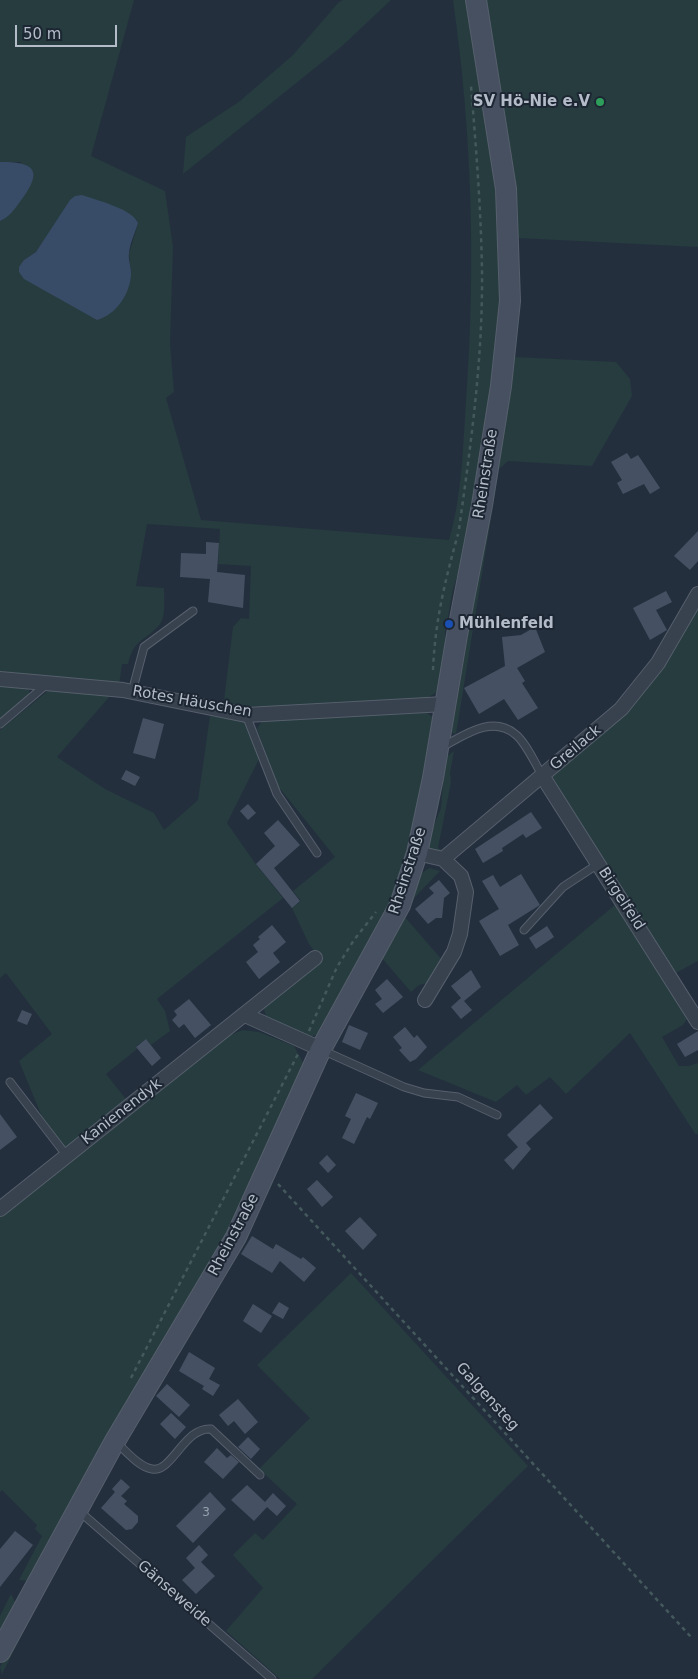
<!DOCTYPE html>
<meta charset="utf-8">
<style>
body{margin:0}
#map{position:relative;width:698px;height:1679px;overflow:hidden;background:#242f3e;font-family:"DejaVu Sans",sans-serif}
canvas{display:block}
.scale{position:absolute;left:15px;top:25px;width:102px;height:22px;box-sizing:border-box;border:2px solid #b4bcc9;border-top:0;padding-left:6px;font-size:15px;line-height:18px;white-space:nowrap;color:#b4bcc9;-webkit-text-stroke:4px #1d2633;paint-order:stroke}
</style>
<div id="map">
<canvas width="698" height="1679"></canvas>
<div class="scale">50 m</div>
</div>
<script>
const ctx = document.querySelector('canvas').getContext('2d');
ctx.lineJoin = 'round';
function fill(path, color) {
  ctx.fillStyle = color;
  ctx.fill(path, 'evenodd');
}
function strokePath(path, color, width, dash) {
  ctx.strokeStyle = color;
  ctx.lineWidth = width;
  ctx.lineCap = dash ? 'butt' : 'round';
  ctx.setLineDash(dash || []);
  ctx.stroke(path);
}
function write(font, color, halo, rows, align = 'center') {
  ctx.font = font + ' "DejaVu Sans",sans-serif';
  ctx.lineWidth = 4;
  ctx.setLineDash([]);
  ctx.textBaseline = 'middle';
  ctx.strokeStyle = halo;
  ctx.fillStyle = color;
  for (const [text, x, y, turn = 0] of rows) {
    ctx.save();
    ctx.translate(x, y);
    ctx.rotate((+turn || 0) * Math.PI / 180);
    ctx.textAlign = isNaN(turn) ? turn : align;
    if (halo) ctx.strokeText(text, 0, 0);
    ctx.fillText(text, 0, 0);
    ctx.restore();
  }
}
const green = new Path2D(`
 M0,0H134L91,156L165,191L173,247L170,344L174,392L166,398L201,520L449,540C462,496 463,446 466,401C476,266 472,133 453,0H469L494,152L501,252V311L492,397L463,559L453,589L445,633V665L441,690L425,699L263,707L226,705L224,700L233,627L241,618L249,619L251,566L218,564L220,529L147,524L136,586L164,588C164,598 166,616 160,624C145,642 134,638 128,664H122L119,685L0,671V221L3,220L21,162H0ZM75,196L136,219L138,223L129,254L131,274L24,260L36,252Z
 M343,0H391L341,47L183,174L186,137L240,101L293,55L339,2Z
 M485,0H698V247L518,238L517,203Z
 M515,357L616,362L630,379L632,396L592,466L508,461L499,469L456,734L447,731L510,364Z
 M698,605V961L674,974L550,779L626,712Z
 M0,684L29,688V695L0,719Z
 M49,690L110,696L57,757L105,789L154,813L164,830L198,800L210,716L245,719L259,759L227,823L255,863L283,898L157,999L165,1011L170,1031L151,1045L146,1039L136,1046L137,1049L106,1074L129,1103L68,1151L42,1117L19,1061L52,1034L6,973L0,978V730Z
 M426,712L436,720L419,819L395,897L323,1033L310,1037L266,1018L263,1004L320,959L309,944L292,908L301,901L293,891L335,857L277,785L257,729L262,721Z
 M454,751L450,773L451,782L438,848L444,851L430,852L427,843L441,808L445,758Z
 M429,868L440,871L415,897L404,916L443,961L428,983L419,985L411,992L381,957L418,876Z
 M616,904L688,1017L683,1025L662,1037L679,1066H689L698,1063V1133L696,1135L630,1033L566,1094L550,1077L526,1095L517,1085L496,1102L418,1070Z
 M243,1030L259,1032L294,1046L306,1068L237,1219L30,1581L19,1580L42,1536L35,1529L37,1525L2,1490L0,1492V1214L219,1039Z
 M351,1273L528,1466L312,1679H280L226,1631L263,1588L233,1555L255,1533L263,1540L297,1504L259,1469L310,1418L257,1365Z
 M80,1521L2,1674L0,1667L71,1528Z
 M11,1594L17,1606L0,1638V1616Z`);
const water = new Path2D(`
 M0,162C33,162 44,169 22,199C16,207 10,217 0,221Z
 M82,195C96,200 133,209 138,223C135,233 130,243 129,253C128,260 131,266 131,273C131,293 116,315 97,320L24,279L19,272V267L24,260L36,252L70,200L75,196Z`);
const building = new Path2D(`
 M627,453L631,459L638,455L660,488L650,494L644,484L623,494L617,483L622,480L611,462Z
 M698,531V561L690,570L674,556Z
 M206,542L219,543L217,572L245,575L243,608L208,602L210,579L180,577L181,553L206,554Z
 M666,591L672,602L656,610L667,630L650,640L633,608Z
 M535,627L545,652L517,668L525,681L522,683L538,708L518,720L504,699L479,714L464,688L505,666L502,637L521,635Z
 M143,718L164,724L155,759L133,753Z
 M126,770L140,777L135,786L121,779Z
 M248,804L256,813L248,820L240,811Z
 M531,812L542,828L526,838L523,834L502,848L503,851L483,863L475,849Z
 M278,820L300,845L274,868L300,901L292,908L256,864L275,846L264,833Z
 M521,874L540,905L508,925L519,945L500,956L479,921L499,909L482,881L493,875L500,887Z
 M439,880L450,893L444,898L442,918H436L428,924L415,909L434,893L429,888Z
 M272,925L286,942L273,953L280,962L259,979L246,962L258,952L253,945L260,939L258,937Z
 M547,926L554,937L536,949L529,938Z
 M471,970L481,987L464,1001L472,1010L461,1019L451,1007L461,998L451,986Z
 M387,979L403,997L383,1013L375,1004L382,999L375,990Z
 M189,999L211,1025L195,1038L184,1024L179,1028L172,1020L177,1015L174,1011Z
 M22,1010L32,1014L27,1025L17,1021Z
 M349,1025L368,1033L360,1050L342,1042Z
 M405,1027L414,1038L417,1035L427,1047L416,1059L410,1062L399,1050L402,1048L393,1037Z
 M698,1031V1050L685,1057L677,1044Z
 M146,1039L161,1058L152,1066L136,1047Z
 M356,1093L378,1103L370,1119L367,1117L354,1144L342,1138L351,1119L345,1116Z
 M540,1104L553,1118L526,1143L531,1149L513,1170L504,1160L518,1147L507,1135Z
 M0,1114L17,1137L0,1150Z
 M327,1155L336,1165L328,1173L319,1163Z
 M317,1180L333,1197L322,1207L307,1189Z
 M360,1217L377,1235L363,1250L345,1231Z
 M252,1236L273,1249L276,1244L301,1259L303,1257L316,1268L304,1282L280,1261L272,1273L241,1254Z
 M279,1302L289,1308L283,1319L272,1313Z
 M253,1304L272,1316L261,1333L243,1321Z
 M189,1352L215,1368L209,1379L220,1385L213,1396L202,1389L204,1386L179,1371Z
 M167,1384L190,1405L179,1417L156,1396Z
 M238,1399L258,1422L245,1434L234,1421L228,1426L219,1415Z
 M171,1413L186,1427L175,1439L160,1424Z
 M248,1437L260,1449L251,1459L238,1447Z
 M217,1448L227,1458L231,1455L239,1462L223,1479L204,1462Z
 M121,1479L130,1487L121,1496L127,1501L124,1504L138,1516V1522L132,1529L126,1530L101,1508L115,1492L112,1489Z
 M247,1485L265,1502L273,1493L286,1506L277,1516L267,1507L254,1521L231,1500Z
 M210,1492L226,1509L193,1543L176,1526Z
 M15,1531L33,1545L0,1587V1549Z
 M199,1545L208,1555L201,1562L215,1576L196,1594L182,1580L195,1568L186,1558Z`);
const path = new Path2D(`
 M459,529C471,444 483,357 482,271C481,209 476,147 471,86
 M433,670C435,621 445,581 458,534
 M309,1031L337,967L354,940L376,912
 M278,1184L691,1637
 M131,1378L298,1054`);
const service = new Path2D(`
 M132,692L144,647L193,611
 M246,715L277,794L317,853
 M0,724L47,684
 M440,748C462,737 491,714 515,734C525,741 536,765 543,777
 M524,930L563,887L598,864
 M322,1050L404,1087L424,1093L458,1097L497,1115
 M10,1082L67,1156
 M117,1443C126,1451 139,1467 152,1469C172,1473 184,1427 211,1429L260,1475
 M79,1511L272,1679`);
const minor = new Path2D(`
 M0,679L123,690L246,715L445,704
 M543,777L698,1022
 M417,853L443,859L621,709L658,663L698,594
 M425,1000L454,952L460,934L466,892L461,876L443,859
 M245,1015L321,1049
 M0,1209L315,958`);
const secondary = new Path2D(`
 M0,1652L115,1441L236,1237L321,1049L400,905L417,853L433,778L457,635L482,505L501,386L510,301L506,189L476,0`);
const markers = [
 [600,102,5,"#2e9e5b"],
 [449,624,5,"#1a4fb4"]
];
const numberNames = [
 ["3",206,1513]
];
const poiNames = [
 ["SV Hö-Nie e.V",590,102],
 ["Mühlenfeld",459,624,"left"]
];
const streetNames = [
 ["Rheinstraße",486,474,-81],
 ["Rotes Häuschen",192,702,10],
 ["Greilack",576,748,-40],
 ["Rheinstraße",408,871,-72],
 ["Birgelfeld",621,899,57],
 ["Kanienendyk",122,1112,-38],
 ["Rheinstraße",234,1235,-62],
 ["Galgensteg",487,1397,48],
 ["Gänseweide",174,1594,41]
];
fill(green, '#263c3f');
fill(water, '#394c67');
fill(building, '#455162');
strokePath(service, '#565f6c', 9);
strokePath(minor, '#565f6c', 16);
strokePath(secondary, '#565f6c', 22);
strokePath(path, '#44595c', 2.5, [4, 4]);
strokePath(service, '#38414e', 7);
strokePath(minor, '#38414e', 14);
strokePath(secondary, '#465061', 20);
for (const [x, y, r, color] of markers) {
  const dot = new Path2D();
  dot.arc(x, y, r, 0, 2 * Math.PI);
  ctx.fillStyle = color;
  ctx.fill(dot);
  strokePath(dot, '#1d2633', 2);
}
write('12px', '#98a1af', null, numberNames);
write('bold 15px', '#b4bcc9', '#1d2633', poiNames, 'right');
write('15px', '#b4bcc9', '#1d2633', streetNames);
</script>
